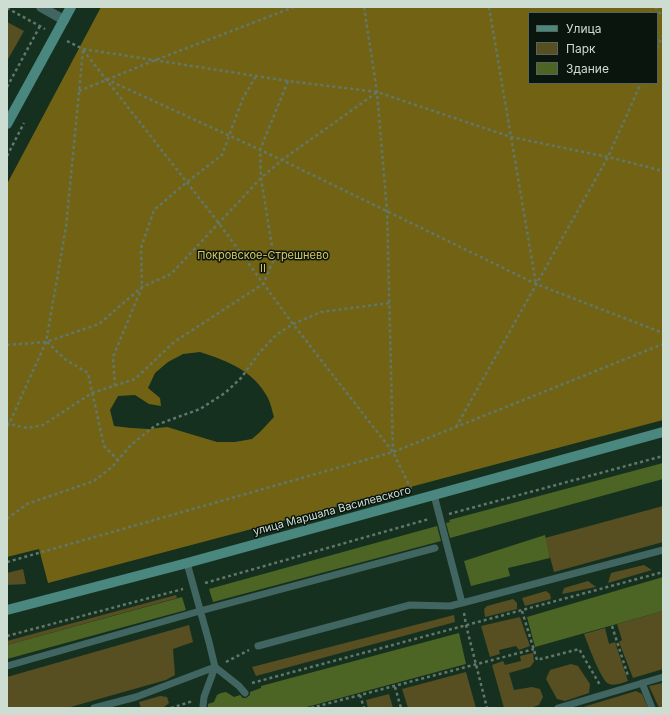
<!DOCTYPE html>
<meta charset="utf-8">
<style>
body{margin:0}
#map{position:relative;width:670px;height:715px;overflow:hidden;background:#163020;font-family:Inter,sans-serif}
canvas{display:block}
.frame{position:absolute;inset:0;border:8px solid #cdddd2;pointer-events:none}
.legend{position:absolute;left:528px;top:12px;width:130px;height:72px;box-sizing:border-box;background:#0a150e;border:1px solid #58655c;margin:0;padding:5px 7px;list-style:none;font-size:12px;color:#cdddd2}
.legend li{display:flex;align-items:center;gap:8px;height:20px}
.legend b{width:20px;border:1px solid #58655c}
</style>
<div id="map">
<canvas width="670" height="715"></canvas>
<div class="frame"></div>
<ul class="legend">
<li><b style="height:5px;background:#4a877f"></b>Улица</li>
<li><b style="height:11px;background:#574e22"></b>Парк</li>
<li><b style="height:11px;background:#4c6524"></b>Здание</li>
</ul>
</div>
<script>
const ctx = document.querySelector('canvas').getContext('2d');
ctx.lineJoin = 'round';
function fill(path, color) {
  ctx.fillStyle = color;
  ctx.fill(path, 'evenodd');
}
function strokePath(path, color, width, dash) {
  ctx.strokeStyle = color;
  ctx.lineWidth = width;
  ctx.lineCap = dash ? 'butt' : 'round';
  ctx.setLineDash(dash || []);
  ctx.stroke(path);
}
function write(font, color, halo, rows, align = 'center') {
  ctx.font = font + ' Inter,sans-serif';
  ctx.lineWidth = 3;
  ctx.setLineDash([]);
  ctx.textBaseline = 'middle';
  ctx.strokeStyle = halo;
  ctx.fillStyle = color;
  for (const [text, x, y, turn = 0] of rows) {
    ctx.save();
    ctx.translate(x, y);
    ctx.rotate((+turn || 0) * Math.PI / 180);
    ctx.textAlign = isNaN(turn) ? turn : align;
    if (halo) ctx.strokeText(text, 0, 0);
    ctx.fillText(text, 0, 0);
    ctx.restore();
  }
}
const green = new Path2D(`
 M7,22L24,31L7,61Z
 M663,506V542L554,572L545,538Z
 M644,565L652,570L608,583L611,573Z
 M23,569L26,584L7,585V573Z
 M588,581L596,587L562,594L564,588Z
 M546,591L550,594L551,599L525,606L522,598Z
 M176,595L177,598L7,645V641Z
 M513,599L517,603V609L485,617L484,609L487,606Z
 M663,611V669L633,678L619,642L622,640L617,624Z
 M454,615L455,622L256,676L252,667Z
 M520,617L530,646L519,650L516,646L499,650L500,654L490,657L481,626Z
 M189,625L193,642L173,649L175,675L166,680L67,708H7V677Z
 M605,628L609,644L615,642L628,681C622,683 615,686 609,684C601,681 588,644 584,634Z
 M533,653L534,662L530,667L509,673L514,690L532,687L540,689L543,697L539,705L530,708H504L492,665L503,661L505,665L521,661L520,656Z
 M571,664L578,666L590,684L589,693L565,701L557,699L546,679L550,670Z
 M466,672L476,708H408L402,689Z
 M663,683V708H659L649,686Z
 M636,691L642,694L648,708H580Z
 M389,694L393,708H368L366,700Z
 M160,696L167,697L169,703L163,708H141L139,702Z`);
const forest = new Path2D(`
 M101,7H663V420L48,583L39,549L7,557V184ZM529,13H657V83H529ZM200,352C228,361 254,371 268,398C271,404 272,411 274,417L260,432L252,439L235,442H217L167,427L149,429L131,428L114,426L110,410L118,396L135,395L149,404L161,406L160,398L148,388L155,373L168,362L183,354Z`);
const building = new Path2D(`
 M663,463V479L450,538L446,523L450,522L449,520Z
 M437,526L441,541L213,602L209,589Z
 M545,535L550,558L508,568L510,576L471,586L464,561Z
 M663,577V611L535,647L527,617Z
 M182,597L186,610L7,659V645Z
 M459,633L466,664L303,708H208V704L214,702L217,695L221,693L226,692L234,697L240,695L243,698H246L250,695V692L261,688V686Z`);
const path = new Path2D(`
 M364,7L377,92L387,211L393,451
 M489,7L536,284
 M655,7L663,17
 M7,8L45,29
 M67,41L83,49L288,81L377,92L511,137L608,157L663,171
 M657,48L663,35
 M83,50L218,222L293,324L393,452L411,489
 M106,79L282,160L536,284L663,333
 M7,87L40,26
 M79,91L153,61L294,7
 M7,156L24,123
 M47,342L66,360L88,373L104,446L118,460
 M7,345L46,342L99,324L142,287L171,274L261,178L282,160L376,93
 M115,386L113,357L142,287L141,248L154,210L187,182L222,155L243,98L256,76
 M7,422L9,424L27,428L43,425L92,393L135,379L174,342L263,284L274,259L261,178L260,150L288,81
 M7,426L9,424L46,342L66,227L83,50
 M456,427L608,157L641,83
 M449,514L663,456
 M7,519L27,504L94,481L112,467L131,445L156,425L200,409L225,393L241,378L260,352L276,335L293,324L321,312L390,303
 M7,562L393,452L456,427L663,344
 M205,583L429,519
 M522,611L537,660L579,649L600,685
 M464,613L466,625L487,708
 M612,626L628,676
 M7,636L183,589
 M226,662L249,650
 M252,683L663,572
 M395,687L401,708
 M360,695L364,708
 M171,708L193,701
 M311,708L534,649`);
const service = new Path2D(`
 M434,495L462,603L663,550
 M187,563L209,642L215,667L204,697L203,706
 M258,646L410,605L450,606L462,603
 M7,666L200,611L435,548
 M215,667L239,686L245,693
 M642,683L652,708
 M94,708L136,697L215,667
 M558,708L663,677`);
const minor = new Path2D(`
 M41,7L64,20`);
const secondary = new Path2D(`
 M7,124L71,7
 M7,610L187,563L663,432`);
const parkNames = [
 ["Покровское-Стрешнево",263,256],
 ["II",263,269]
];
const streetNames = [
 ["улица Маршала Василевского",332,511,-15]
];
fill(green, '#574e22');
fill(forest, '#726314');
fill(building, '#4c6524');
strokePath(path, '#617769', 2.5, [3, 3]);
strokePath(service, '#416561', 7);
strokePath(minor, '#416561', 10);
strokePath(secondary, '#4a877f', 10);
write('11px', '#dbc760', '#0a150e', parkNames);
write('11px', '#cdddd2', '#0a150e', streetNames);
</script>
